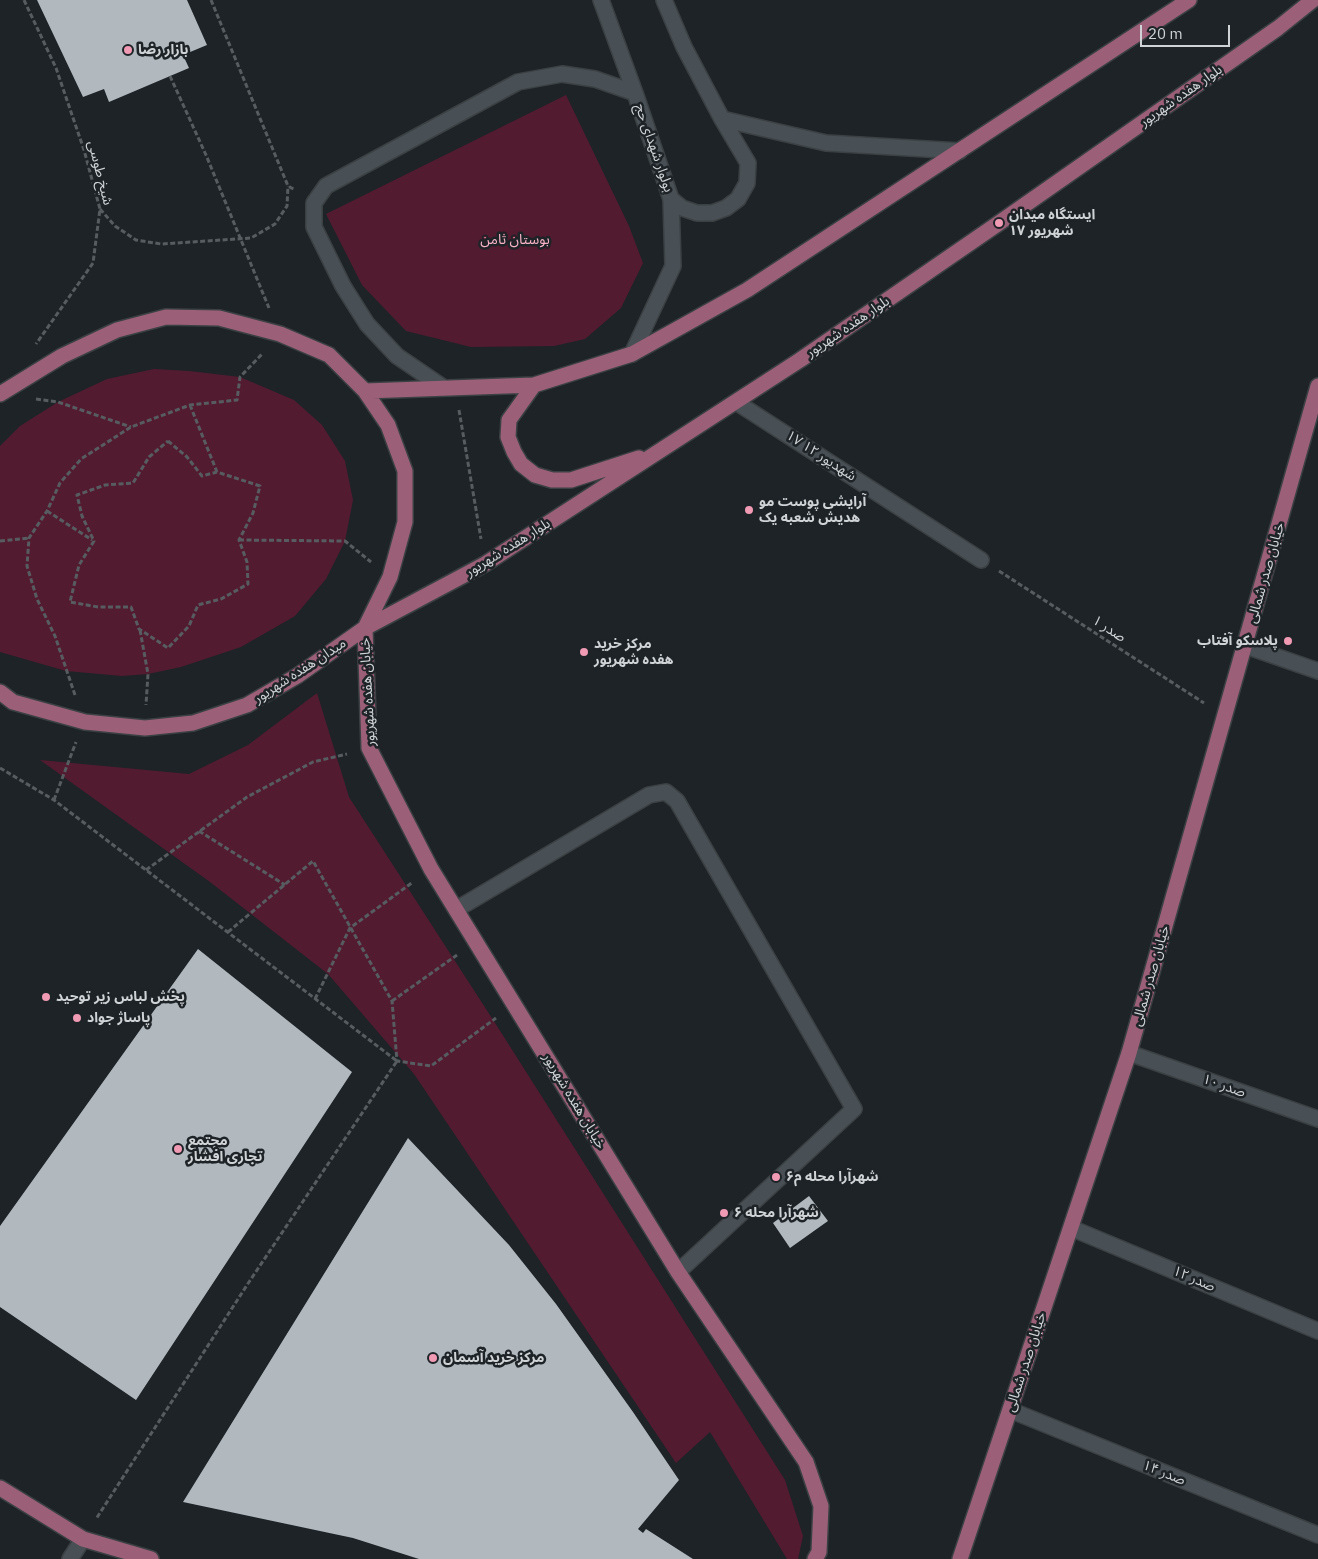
<!DOCTYPE html>
<html>
<head>
<meta charset="utf-8">
<style>
	body { margin:0 }
	#map { position:relative; width:1318px; height:1559px; overflow:hidden; background:#1d2327; font-family:"IBM Plex Sans",sans-serif }
	canvas { display:block }
	.scale { position:absolute; left:1140px; top:25px; width:90px; height:22px; box-sizing:border-box; border:2px solid #cfd3d6; border-top:0; padding-left:6px; font-size:15px; line-height:18px; white-space:nowrap; color:#cfd3d6; -webkit-text-stroke:4px #1d2327; paint-order:stroke }
</style>
</head>
<body>
<div id="map">
<canvas width="1318" height="1559"></canvas>
<div class="scale">20 m</div>
</div>
<script>
const c = document.querySelector('canvas').getContext('2d');
c.lineJoin = 'round';
function paint(path, color) { c.fillStyle = color; c.fill(path, 'evenodd'); }
const toPath = rows => new Path2D(rows.map(r => 'M' + r).join(''));
function stroke(path, color, width, dash) { c.strokeStyle = color; c.lineWidth = width; c.lineCap = dash ? 'butt' : 'round'; c.setLineDash(dash || []); c.stroke(path); }
function drawText(font, color, halo, rows, align = 'center') {
  c.font = font + ' "IBM Plex Sans","Noto Sans Arabic",sans-serif'; c.lineWidth = 5; c.setLineDash([]); c.textBaseline = 'middle'; c.strokeStyle = halo; c.fillStyle = color; for (const [text, x, y, turn = 0] of rows) {
    c.save(); c.translate(x, y); c.rotate((+turn || 0) * Math.PI / 180); c.textAlign = isNaN(turn) ? turn : align; if (halo) c.strokeText(text, 0, 0); c.fillText(text, 0, 0); c.restore();
  }
}
const green = toPath([
	[566,95,629,226,643,263,621,308,585,339,554,346,471,347,406,331,362,285,326,214],
	[154,369,189,371,240,377,294,400,322,425,345,461,353,500,345,541,326,579,295,616,241,647,181,667,148,674,122,676,66,671,0,652,0,446,20,426,58,402,107,379],
	[317,693,349,797,497,1026,785,1480,803,1536,798,1559,787,1559,710,1432,676,1463,414,1074,328,974,210,882,40,760,189,774,248,745]
]);
const building = toPath([
	[37,0,187,0,207,45,183,55,189,68,109,102,104,89,83,97],
	[198,949,352,1072,136,1400,0,1307,0,1226],
	[408,1138,509,1245,556,1304,633,1412,679,1480,638,1529,643,1533,646,1529,693,1559,419,1559,353,1538,183,1502],
	[809,1196,828,1221,790,1248,773,1223]
]);
const path = toPath([
	[24,0,56,68,84,150,100,209,93,263,36,344],
	[211,0,288,186,295,190],
	[170,76,206,155,269,308],
	[100,209,115,226,136,240,161,244,251,238,275,224,287,206,288,186],
	[36,399,58,402,131,427],
	[190,405,217,472],
	[459,410,481,539],
	[168,441,187,457,202,476,217,472,260,486,253,513,239,540,247,562,248,584,221,599,198,605,189,626,168,648,139,629,131,607,98,607,70,602,79,565,94,541,82,516,77,495,105,485,133,483,149,457,168,441],
	[47,511,92,540],
	[239,540,345,541,371,562],
	[0,541,29,538],
	[999,571,1204,703],
	[140,630,148,674,146,705],
	[75,695,55,636,37,599,27,566,29,538,47,511,60,483,81,459,131,427,190,405,237,400,240,377,263,353],
	[0,768,54,800,397,1061,249,1282,96,1519],
	[54,800,76,742],
	[199,831,285,885],
	[146,870,247,797,313,762,347,754],
	[228,932,313,861,392,1001,397,1061,431,1066,496,1018],
	[315,999,350,928,413,882],
	[392,1001,457,955]
]);
const minor = toPath([
	[601,0,635,93,671,199,673,266,632,354],
	[664,0,684,47,722,119,826,143,960,151],
	[671,199,682,208,697,213,712,213,726,208,738,199,747,183,748,163,722,119],
	[444,388,397,356,367,324,343,286,314,227,314,203,326,186,518,82,562,74,595,79,635,93],
	[736,402,981,560],
	[1246,646,1318,671],
	[457,909,649,795,666,792,677,801,854,1109,678,1272],
	[1129,1053,1318,1119],
	[1071,1228,1318,1331],
	[1010,1410,1318,1535],
	[70,1559,83,1539]
]);
const major = toPath([
	[534,385,509,420,508,437,514,452,521,464,535,475,552,480,571,480,639,458],
	[365,391,534,385,632,354,747,290,1189,0],
	[0,394,62,356,117,330,166,317,219,318,280,334,329,355,365,391,388,425,405,471,405,522,390,577,365,628,297,676,247,705,193,723,145,728,85,722,13,702,0,692],
	[0,1488,83,1539,151,1559],
	[815,1559,819,1552,821,1506,806,1462,678,1272,431,869,369,748,365,628,485,564,800,360,999,223,1278,28,1313,0],
	[960,1559,1129,1053,1318,386]
]);
const markers = [
	[128,50,5,"#f09ab4"],
	[999,223,5,"#f09ab4"],
	[749,510,5,"#f09ab4"],
	[1288,641,5,"#f09ab4"],
	[584,652,5,"#f09ab4"],
	[46,997,5,"#f09ab4"],
	[77,1018,5,"#f09ab4"],
	[178,1149,5,"#f09ab4"],
	[776,1177,5,"#f09ab4"],
	[724,1213,5,"#f09ab4"],
	[433,1358,5,"#f09ab4"]
];
const poiNames = [
	["بازار رضا",138,50],
	["ایستگاه میدان",1009,215],
	["۱۷ شهریور",1009,231],
	["آرایشی پوست مو",759,502],
	["هدیش شعبه یک",759,518],
	["پلاسکو آفتاب",1278,641,"right"],
	["مرکز خرید",594,644],
	["هفده شهریور",594,660],
	["پخش لباس زیر توحید",56,997],
	["پاساژ جواد",87,1018],
	["مجتمع",188,1141],
	["تجاری افشار",188,1157],
	["شهرآرا محله م۶",786,1177],
	["شهرآرا محله ۶",734,1213],
	["مرکز خرید آسمان",443,1358]
];
const streetNames = [
	["بلوار هفده شهریور",1181,96,-35],
	["بولوار شهدای حج",654,148,71],
	["شیخ طوسی",100,173,76],
	["بلوار هفده شهریور",848,327,-34],
	["۱۷ شهدیور ۱۲",821,456,33],
	["بلوار هفده شهریور",508,548,-32],
	["خیابان صدر شمالی",1266,573,-74],
	["صدر ۱",1109,629,33],
	["میدان هفده شهریور",300,671,-33],
	["خیابان هفده شهریور",368,692,-93],
	["خیابان صدر شمالی",1151,976,-74],
	["صدر ۱۰",1224,1086,19],
	["خیابان هفده شهریور",574,1101,59],
	["صدر ۱۲",1194,1279,23],
	["خیابان صدر شمالی",1026,1362,-72],
	["صدر ۱۴",1164,1473,22]
];
const parkNames = [
	["بوستان ثامن",515,240]
];
paint(green, '#531b30');
paint(building, '#b1b9bf');
stroke(minor, '#3b4043', 18);
stroke(major, '#3b4043', 18);
stroke(path, '#575c60', 3, [5, 2.5]);
stroke(minor, '#495055', 15);
stroke(major, '#9b5f77', 15);
for (const [x, y, r, color] of markers) { const dot = new Path2D(); dot.arc(x, y, r, 0, 2 * Math.PI); c.fillStyle = color; c.fill(dot); stroke(dot, '#1d2327', 2); }
drawText('bold 14px', '#cfd3d6', '#1d2327', poiNames, 'left');
drawText('14px', '#cfd3d6', '#1d2327', streetNames);
drawText('14px', '#f9b2c6', '#1d2327', parkNames);
</script>
</body>
</html>
